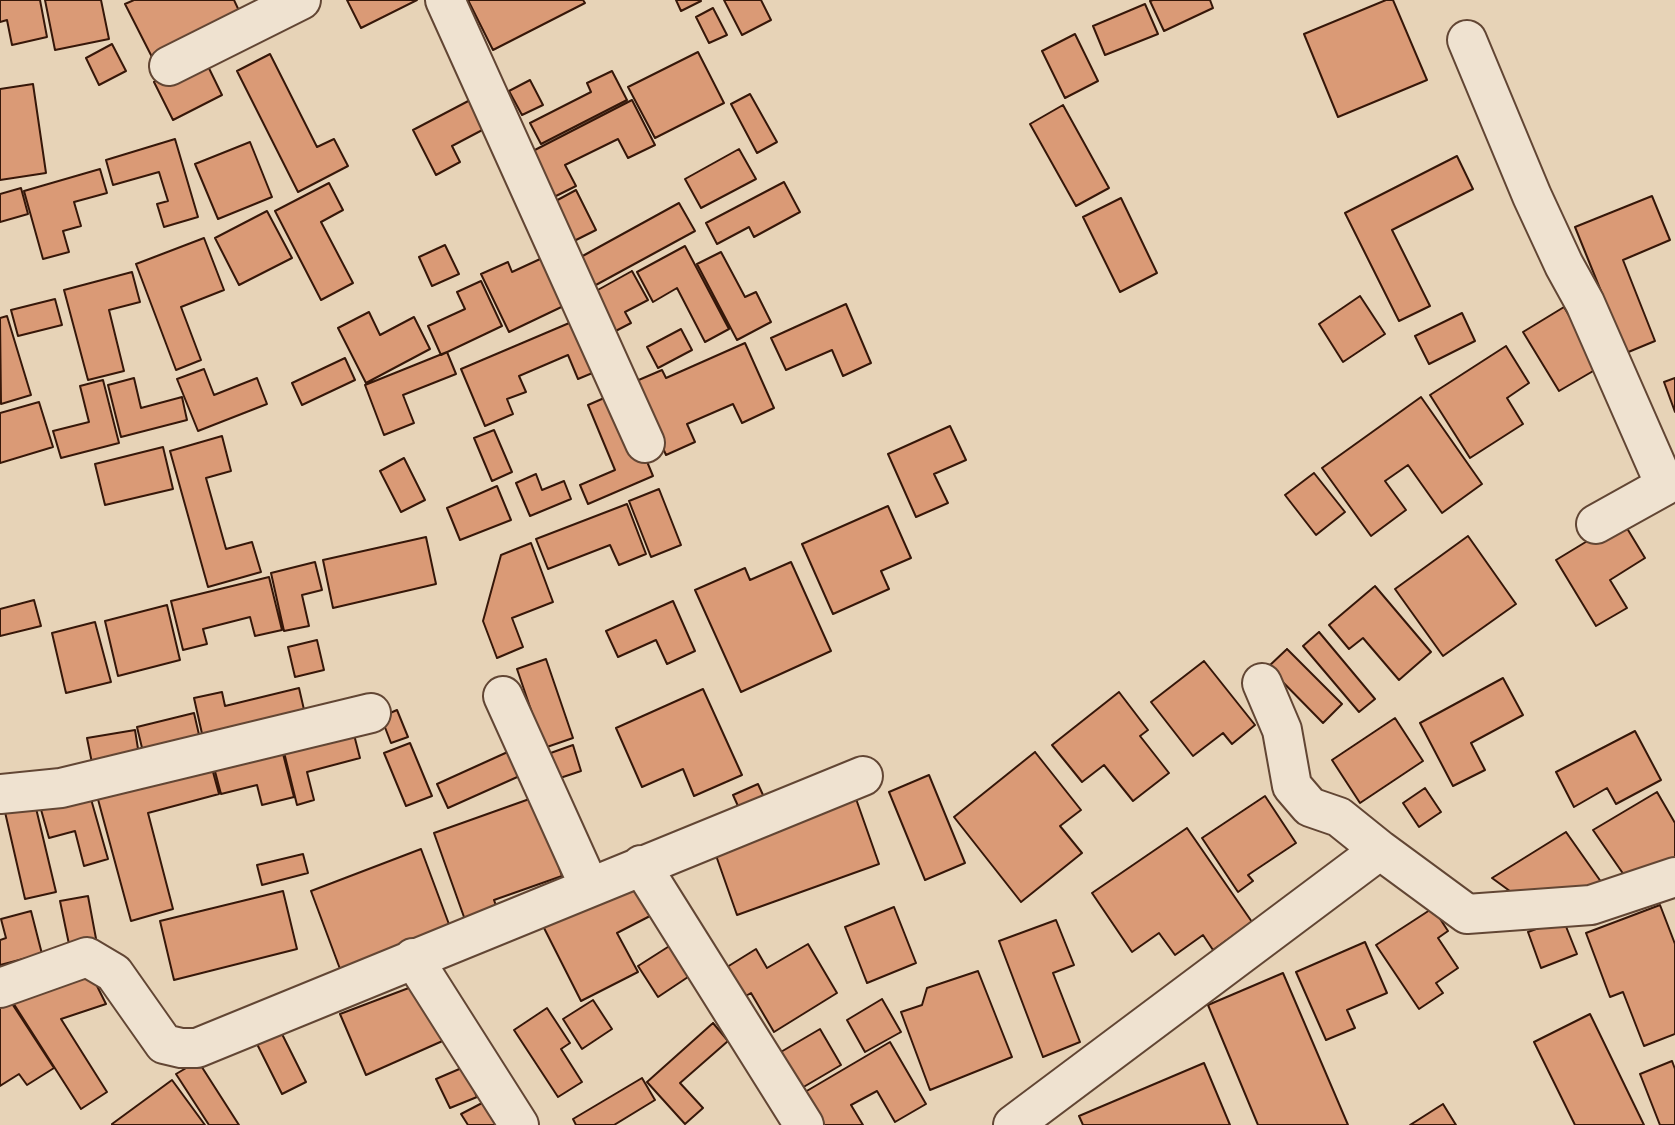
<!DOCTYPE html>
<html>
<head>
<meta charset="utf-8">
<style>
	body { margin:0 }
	canvas { display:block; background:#e7d3b7 }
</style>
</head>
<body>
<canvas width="1675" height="1125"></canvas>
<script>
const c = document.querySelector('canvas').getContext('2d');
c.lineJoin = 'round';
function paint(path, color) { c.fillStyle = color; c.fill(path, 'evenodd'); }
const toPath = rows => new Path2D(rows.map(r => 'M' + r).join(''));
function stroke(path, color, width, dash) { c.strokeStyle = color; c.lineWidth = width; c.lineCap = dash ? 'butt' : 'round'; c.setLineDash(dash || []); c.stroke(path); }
const building = toPath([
	[0,0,40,0,47,37,12,45,7,20,0,22,0,0],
	[45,0,101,0,109,39,55,50,45,0],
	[134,0,234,0,241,15,153,59,125,4,134,0],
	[347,0,417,0,361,28,347,0],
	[468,0,583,0,585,3,493,50,468,0],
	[676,0,700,0,701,1,681,11,676,0],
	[724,0,761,0,771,20,742,35,724,0],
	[1153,0,1210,0,1213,8,1164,31,1150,1,1153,0],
	[1386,0,1393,0,1427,80,1338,117,1304,34,1386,0],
	[1145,4,1158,34,1105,55,1093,26,1145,4],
	[713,8,727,35,709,43,696,17,713,8],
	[1075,34,1098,81,1065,98,1042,51,1075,34],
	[112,44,126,71,99,85,86,58,112,44],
	[698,52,724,103,655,138,628,87,698,52],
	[270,54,317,147,334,139,348,166,298,192,237,71,270,54],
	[203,56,222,95,173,120,154,82,203,56],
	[612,71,627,100,541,144,530,123,591,92,587,83,612,71],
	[530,80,543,105,522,115,509,91,530,80],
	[33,84,46,173,0,180,0,89,33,84],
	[750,94,777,142,757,153,731,104,750,94],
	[474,98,488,127,452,146,460,162,436,175,413,130,474,98],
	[632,100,655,145,628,158,618,139,565,165,576,186,552,198,529,153,632,100],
	[1063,105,1109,188,1076,206,1030,124,1063,105],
	[175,139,198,217,164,227,157,204,168,201,159,172,113,185,106,160,175,139],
	[250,142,272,197,218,219,195,164,250,142],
	[739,149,756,179,701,208,685,179,739,149],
	[1457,156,1473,189,1392,230,1430,306,1399,321,1345,213,1457,156],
	[100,169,107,193,74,202,81,226,63,231,69,252,43,259,24,191,100,169],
	[784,182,800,212,754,237,749,227,717,244,706,223,784,182],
	[329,183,343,210,321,222,353,283,321,300,275,211,329,183],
	[21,188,28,214,0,222,0,194,21,188],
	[576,190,596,230,572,242,552,203,576,190],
	[1652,196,1670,240,1623,260,1655,341,1626,353,1575,227,1652,196],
	[1121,198,1157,273,1120,292,1083,217,1121,198],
	[679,203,695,231,594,286,579,258,679,203],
	[267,211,292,258,239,285,215,238,267,211],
	[204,238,224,290,181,307,201,360,176,370,136,264,204,238],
	[445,245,459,274,432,286,419,257,445,245],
	[685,246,729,329,705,342,677,288,653,302,637,272,685,246],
	[721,252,745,297,756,292,771,322,737,340,697,264,721,252],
	[551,254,574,301,509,332,481,274,508,262,512,272,551,254],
	[632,271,648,300,625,312,631,323,608,335,587,296,632,271],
	[132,272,140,302,109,310,124,371,88,380,64,290,132,272],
	[481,281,502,326,441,355,428,326,465,309,457,292,481,281],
	[1360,296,1385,334,1343,362,1319,324,1360,296],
	[55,299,62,325,18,336,11,310,55,299],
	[846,304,871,363,843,376,832,350,786,370,771,338,846,304],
	[1564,307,1600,367,1559,391,1523,332,1564,307],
	[369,312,380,335,414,317,430,349,366,383,338,328,369,312],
	[1462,313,1475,341,1429,364,1415,336,1462,313],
	[7,316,31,395,1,404,0,318,7,316],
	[581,318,602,369,578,379,568,355,519,376,526,392,507,399,513,414,485,426,461,369,581,318],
	[681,329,692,350,658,368,647,347,681,329],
	[745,343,774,408,742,423,733,404,687,424,695,442,666,455,634,382,662,370,666,378,745,343],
	[1506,346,1529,383,1507,398,1523,424,1470,458,1430,395,1506,346],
	[447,352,456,374,403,395,414,423,384,435,365,385,447,352],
	[345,358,355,380,302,405,292,383,345,358],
	[204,369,214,395,257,378,267,404,198,431,177,379,204,369],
	[134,378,141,408,182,397,187,420,121,437,108,385,134,378],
	[1675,378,1675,412,1664,382,1675,378],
	[103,380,119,443,61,458,53,431,89,422,80,386,103,380],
	[618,392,653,476,588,504,580,485,615,470,588,405,618,392],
	[1421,397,1482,484,1442,513,1408,465,1385,481,1406,510,1371,536,1322,468,1421,397],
	[39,402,53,447,0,463,0,413,39,402],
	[950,426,966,460,934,474,948,503,916,517,888,454,950,426],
	[494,430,512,472,492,481,474,438,494,430],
	[222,436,231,471,206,478,226,549,252,542,261,572,208,587,170,451,222,436],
	[163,447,173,489,105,505,95,464,163,447],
	[404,458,425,500,401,512,380,471,404,458],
	[1314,473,1345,512,1316,535,1285,495,1314,473],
	[536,474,542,490,564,481,571,499,530,516,516,483,536,474],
	[497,486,511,520,460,540,447,508,497,486],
	[659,489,681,545,651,557,629,501,659,489],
	[627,504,646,554,619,565,610,545,548,569,536,539,627,504],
	[888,506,911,558,881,571,889,589,833,614,802,544,888,506],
	[1622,520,1645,558,1610,580,1627,608,1596,626,1556,560,1622,520],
	[1468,536,1516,604,1443,656,1395,589,1468,536],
	[426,537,436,584,333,608,323,560,426,537],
	[531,543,553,602,512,618,523,647,497,658,483,621,501,555,531,543],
	[315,562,322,590,302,595,309,626,284,631,271,573,315,562],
	[791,562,831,651,741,692,695,590,745,568,750,580,791,562],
	[269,577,282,630,255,636,250,617,203,629,207,644,183,650,171,601,269,577],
	[1375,586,1431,652,1399,680,1363,638,1349,649,1329,625,1375,586],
	[34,600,41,626,0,636,0,609,34,600],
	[673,601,695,651,667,664,656,640,618,657,606,631,673,601],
	[167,605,180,660,118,676,105,621,167,605],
	[95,622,111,682,66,693,52,633,95,622],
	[1319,632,1375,699,1359,712,1303,646,1319,632],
	[317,640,324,670,295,677,288,647,317,640],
	[1287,649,1342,704,1323,723,1268,667,1287,649],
	[546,659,573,738,544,748,517,669,546,659],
	[1204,661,1255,725,1232,744,1223,733,1193,756,1151,702,1204,661],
	[1503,678,1523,715,1471,743,1485,770,1453,786,1420,723,1503,678],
	[299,688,305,714,203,738,194,698,222,692,225,706,299,688],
	[703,689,742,775,694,796,683,769,642,787,616,728,703,689],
	[1119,692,1148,730,1140,736,1169,773,1133,801,1104,765,1082,782,1052,745,1119,692],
	[397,710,408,737,391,743,381,717,397,710],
	[194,713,200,739,143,752,137,727,194,713],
	[1395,718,1423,761,1360,803,1332,760,1395,718],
	[351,723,360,758,307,772,314,800,297,805,281,740,351,723],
	[135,730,139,755,92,763,87,738,135,730],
	[1635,731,1661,780,1616,804,1607,788,1574,807,1556,772,1635,731],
	[280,742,294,797,262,805,257,785,221,794,212,760,280,742],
	[410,743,432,796,406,806,384,753,410,743],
	[573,745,581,771,554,780,545,755,573,745],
	[512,750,524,774,448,808,437,784,512,750],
	[1035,752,1081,810,1060,826,1082,853,1021,902,954,817,1035,752],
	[210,761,219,794,148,813,173,909,131,921,96,792,210,761],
	[929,775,965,863,925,880,889,792,929,775],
	[758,784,768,806,743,817,733,795,758,784],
	[1425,788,1441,812,1419,827,1403,803,1425,788],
	[89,792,108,859,84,866,75,831,49,838,40,806,89,792],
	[1657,792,1675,823,1675,867,1624,875,1593,830,1657,792],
	[855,796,879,864,737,915,713,847,855,796],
	[1265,796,1296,843,1248,875,1253,881,1238,892,1202,838,1265,796],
	[535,797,562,876,494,900,501,920,469,931,434,833,535,797],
	[35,804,56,892,25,899,5,812,35,804],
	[1187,828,1252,922,1213,950,1203,935,1175,955,1159,933,1132,952,1092,893,1187,828],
	[1566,832,1604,886,1529,905,1492,878,1566,832],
	[421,849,453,935,343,977,311,891,421,849],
	[303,854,308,873,262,885,257,865,303,854],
	[631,878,650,916,617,933,638,972,581,1001,542,924,631,878],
	[283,891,297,949,174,980,160,921,283,891],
	[88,896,97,944,70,949,60,901,88,896],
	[1660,905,1675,944,1675,1034,1644,1046,1623,992,1610,997,1586,933,1660,905],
	[894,907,916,963,867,983,845,927,894,907],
	[1433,908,1448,931,1438,938,1458,968,1436,983,1443,993,1419,1009,1376,945,1433,908],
	[31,911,42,954,0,965,0,940,6,938,1,919,31,911],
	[1563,919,1577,954,1541,968,1528,932,1563,919],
	[1056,920,1074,965,1053,973,1080,1042,1043,1057,999,941,1056,920],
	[1365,942,1387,993,1347,1010,1355,1028,1326,1040,1296,972,1365,942],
	[808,944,837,993,774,1032,751,993,737,1001,719,972,756,949,767,968,808,944],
	[671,945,691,975,658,997,638,966,671,945],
	[89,970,106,1004,61,1019,107,1092,81,1109,10,998,89,970],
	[978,971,1012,1057,930,1090,901,1012,922,1005,927,988,978,971],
	[1283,973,1348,1125,1258,1125,1208,1005,1283,973],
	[414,986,447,1039,366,1075,340,1014,414,986],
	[9,999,54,1068,27,1085,19,1074,0,1086,0,1005,9,999],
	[882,999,901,1032,865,1052,847,1020,882,999],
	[593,1000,612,1029,582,1049,563,1019,593,1000],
	[547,1008,570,1043,561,1049,582,1082,558,1097,514,1030,547,1008],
	[1590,1014,1644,1125,1575,1125,1534,1042,1590,1014],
	[713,1023,728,1041,680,1083,703,1108,685,1124,647,1082,713,1023],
	[278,1026,306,1082,282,1094,254,1038,278,1026],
	[820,1029,841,1065,795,1092,774,1056,820,1029],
	[890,1042,926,1104,895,1122,877,1091,851,1105,863,1125,824,1125,805,1092,890,1042],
	[198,1061,239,1125,209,1125,176,1074,198,1061],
	[1672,1061,1675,1069,1675,1125,1660,1125,1640,1074,1672,1061],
	[1204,1063,1230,1125,1083,1125,1079,1116,1204,1063],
	[464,1067,477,1097,450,1108,436,1079,464,1067],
	[642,1078,655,1100,614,1125,576,1125,573,1119,642,1078],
	[172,1080,205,1125,112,1125,112,1124,172,1080],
	[484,1102,501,1125,468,1125,461,1114,484,1102],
	[1443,1104,1456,1125,1410,1125,1443,1104]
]);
const minor = toPath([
	[445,0,645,443],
	[1467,40,1532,196,1564,265,1585,303,1665,485],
	[169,66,301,0],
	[1596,524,1675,480],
	[1262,683,1282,730,1292,786,1310,807,1339,817,1380,850,1467,914,1591,905,1675,877],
	[503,696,589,886],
	[0,794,61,788,371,713],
	[641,865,804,1125],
	[413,958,519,1125],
	[0,988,87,957,114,973,164,1044,181,1048,197,1048,863,776],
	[1013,1125,1380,850]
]);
paint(building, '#da9a76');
stroke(building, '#361709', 2);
stroke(minor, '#624634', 42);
stroke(minor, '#efe2d0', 38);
</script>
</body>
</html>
